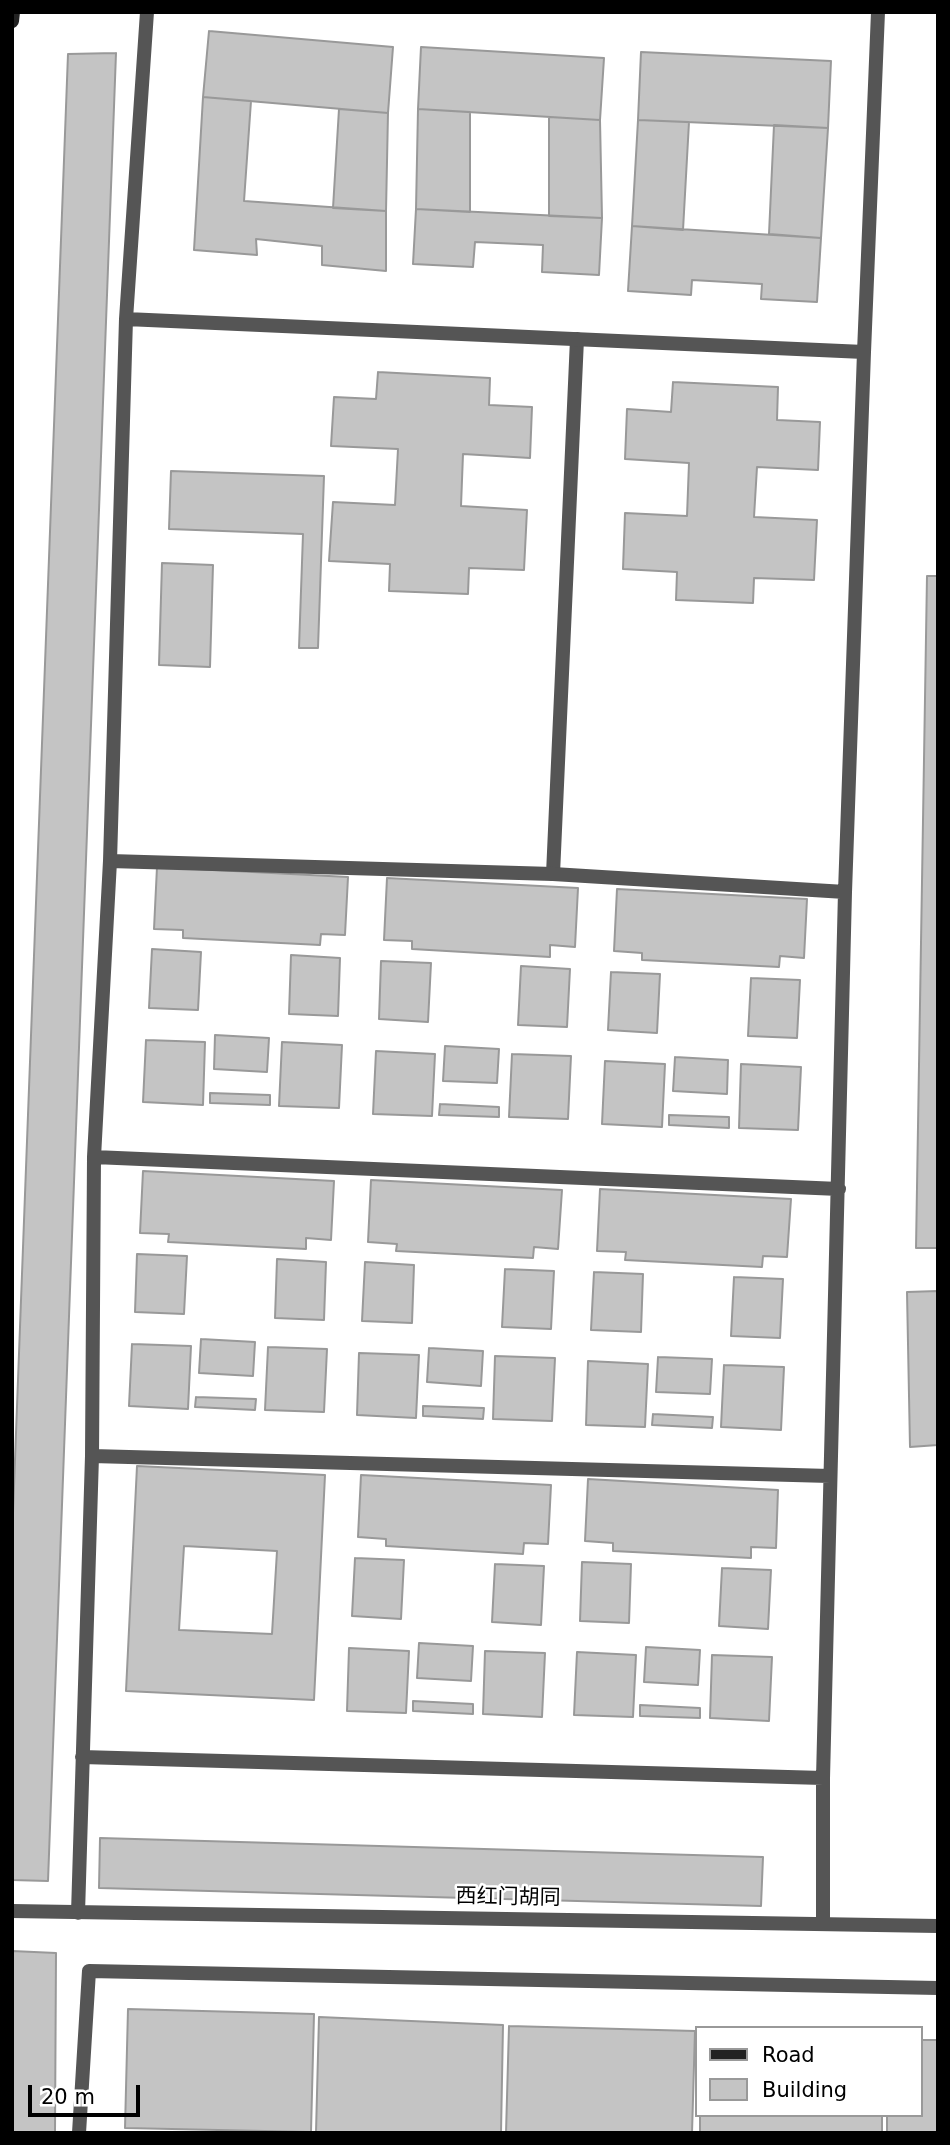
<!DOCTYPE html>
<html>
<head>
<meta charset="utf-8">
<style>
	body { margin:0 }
	#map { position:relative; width:950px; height:2145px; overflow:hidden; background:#fff; font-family:"DejaVu Sans",sans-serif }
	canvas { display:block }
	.frame { position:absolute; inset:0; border:14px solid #000; pointer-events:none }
	.legend { position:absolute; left:695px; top:2026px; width:228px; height:91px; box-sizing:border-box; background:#fff; border:2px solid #999; margin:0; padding:9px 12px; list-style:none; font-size:21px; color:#000 }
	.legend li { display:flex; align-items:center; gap:14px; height:35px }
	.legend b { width:35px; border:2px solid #999 }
	.scale { position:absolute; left:28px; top:2085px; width:112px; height:32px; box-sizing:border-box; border:4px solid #000; border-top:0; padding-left:9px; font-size:21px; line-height:24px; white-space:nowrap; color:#000; -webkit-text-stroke:5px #fff; paint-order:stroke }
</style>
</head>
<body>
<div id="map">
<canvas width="950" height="2145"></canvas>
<div class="frame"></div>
<ul class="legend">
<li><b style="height:9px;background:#222"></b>Road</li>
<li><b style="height:19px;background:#c4c4c4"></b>Building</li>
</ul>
<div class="scale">20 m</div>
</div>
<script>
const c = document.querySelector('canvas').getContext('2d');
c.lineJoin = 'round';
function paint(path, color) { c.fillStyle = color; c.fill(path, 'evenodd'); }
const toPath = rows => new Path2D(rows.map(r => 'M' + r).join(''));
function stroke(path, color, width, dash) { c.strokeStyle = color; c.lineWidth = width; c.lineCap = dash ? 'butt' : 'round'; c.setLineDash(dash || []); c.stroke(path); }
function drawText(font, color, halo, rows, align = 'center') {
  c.font = font + ' "DejaVu Sans","Noto Sans SC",sans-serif'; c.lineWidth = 5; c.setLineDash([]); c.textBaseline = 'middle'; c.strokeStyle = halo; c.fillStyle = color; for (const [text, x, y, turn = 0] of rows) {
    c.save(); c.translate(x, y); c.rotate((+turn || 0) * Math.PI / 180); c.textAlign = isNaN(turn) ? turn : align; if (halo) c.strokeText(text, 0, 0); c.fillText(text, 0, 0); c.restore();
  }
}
const building = toPath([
	[209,31,393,47,388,113,203,97,209,31],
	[421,47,604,58,600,120,418,109,421,47],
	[641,52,831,61,828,128,638,120,641,52],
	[116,53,48,1881,12,1880,12,1539,68,54,116,53],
	[203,97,251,101,244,201,386,211,386,271,322,265,322,246,256,239,257,255,194,250,203,97],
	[339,109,388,113,386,211,333,208,339,109],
	[418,109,470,112,470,212,416,209,418,109],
	[549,117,600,120,602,218,549,216,549,117],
	[638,120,689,122,683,230,632,226,638,120],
	[774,125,828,128,821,238,769,234,774,125],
	[416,209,602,218,599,275,542,272,543,245,475,242,473,267,413,264,416,209],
	[632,226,821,238,817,302,761,299,762,284,692,280,691,295,628,291,632,226],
	[378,372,490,378,489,405,532,407,530,458,463,454,461,506,527,510,524,570,469,568,468,594,389,591,390,564,329,561,333,502,395,505,398,449,331,446,334,397,376,399,378,372],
	[673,382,778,387,777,420,820,422,818,470,757,467,754,517,817,520,814,580,754,578,753,603,676,600,677,572,623,569,625,513,687,516,689,463,625,459,627,409,671,412,673,382],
	[171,471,324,476,318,648,299,648,303,534,169,529,171,471],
	[162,563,213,565,210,667,159,665,162,563],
	[927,576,938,576,938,1248,916,1248,927,576],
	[157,867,348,877,345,935,321,934,320,945,183,938,183,930,154,929,157,867],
	[387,878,578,888,575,947,550,945,550,957,412,949,412,941,384,940,387,878],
	[617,889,807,899,804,958,780,956,779,967,642,960,642,953,614,951,617,889],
	[152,949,201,952,198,1010,149,1008,152,949],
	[291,955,340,958,338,1016,289,1014,291,955],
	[381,961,431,963,428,1022,379,1019,381,961],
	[521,966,570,969,567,1027,518,1025,521,966],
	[611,972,660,974,657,1033,608,1030,611,972],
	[751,978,800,980,797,1038,748,1036,751,978],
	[215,1035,269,1038,267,1072,214,1069,215,1035],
	[146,1040,205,1042,203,1105,143,1102,146,1040],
	[282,1042,342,1045,339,1108,279,1106,282,1042],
	[445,1046,499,1049,497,1083,443,1081,445,1046],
	[376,1051,435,1054,432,1116,373,1114,376,1051],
	[512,1054,571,1056,568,1119,509,1117,512,1054],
	[675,1057,728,1060,727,1094,673,1091,675,1057],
	[605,1061,665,1064,662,1127,602,1124,605,1061],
	[741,1064,801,1067,798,1130,739,1128,741,1064],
	[210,1093,270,1095,270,1105,210,1103,210,1093],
	[440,1104,499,1107,499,1117,439,1115,440,1104],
	[669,1115,729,1117,729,1128,669,1125,669,1115],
	[143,1171,334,1181,331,1240,306,1238,306,1249,168,1242,169,1234,140,1233,143,1171],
	[371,1180,562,1190,558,1249,534,1247,533,1258,396,1251,397,1244,368,1242,371,1180],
	[600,1189,791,1199,787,1257,763,1256,762,1267,625,1260,626,1252,597,1251,600,1189],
	[137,1254,187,1256,184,1314,135,1312,137,1254],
	[277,1259,326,1262,324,1320,275,1318,277,1259],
	[365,1262,414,1265,412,1323,362,1321,365,1262],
	[505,1269,554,1271,551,1329,502,1327,505,1269],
	[594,1272,643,1274,641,1332,591,1330,594,1272],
	[734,1277,783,1279,780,1338,731,1336,734,1277],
	[938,1291,938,1445,910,1447,907,1292,938,1291],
	[201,1339,255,1342,253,1376,199,1373,201,1339],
	[132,1344,191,1346,188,1409,129,1406,132,1344],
	[268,1347,327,1349,324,1412,265,1410,268,1347],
	[429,1348,483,1351,481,1386,427,1382,429,1348],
	[359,1353,419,1355,416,1418,357,1415,359,1353],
	[495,1356,555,1358,552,1421,493,1419,495,1356],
	[658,1357,712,1359,710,1394,656,1392,658,1357],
	[588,1361,648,1364,645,1427,586,1425,588,1361],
	[724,1365,784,1367,781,1430,721,1427,724,1365],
	[196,1397,256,1399,255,1410,195,1407,196,1397],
	[423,1406,484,1408,483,1419,423,1416,423,1406],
	[653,1414,713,1417,712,1428,652,1425,653,1414],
	[137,1466,325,1475,314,1700,126,1691,137,1466],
	[184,1546,277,1551,272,1634,179,1630,184,1546],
	[361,1475,551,1485,548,1544,524,1543,523,1554,386,1546,386,1539,358,1537,361,1475],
	[588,1479,778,1490,776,1548,751,1547,751,1558,613,1551,613,1543,585,1541,588,1479],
	[355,1558,404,1560,401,1619,352,1616,355,1558],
	[582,1562,631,1564,629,1623,580,1621,582,1562],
	[495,1564,544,1566,541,1625,492,1622,495,1564],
	[722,1568,771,1570,768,1629,719,1626,722,1568],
	[419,1643,473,1646,471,1681,417,1678,419,1643],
	[646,1647,700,1650,698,1685,644,1682,646,1647],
	[349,1648,409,1651,406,1713,347,1711,349,1648],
	[485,1651,545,1653,542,1717,483,1714,485,1651],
	[577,1652,636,1655,633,1717,574,1715,577,1652],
	[712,1655,772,1657,769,1721,710,1718,712,1655],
	[413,1701,473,1704,473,1714,413,1711,413,1701],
	[640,1705,700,1708,700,1718,640,1716,640,1705],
	[100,1838,763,1857,761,1906,99,1888,100,1838],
	[12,1951,56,1953,55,2133,12,2133,12,1951],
	[128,2009,314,2014,311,2132,125,2128,128,2009],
	[319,2017,503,2025,501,2133,316,2132,319,2017],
	[509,2026,695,2031,692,2133,506,2133,509,2026],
	[920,2040,938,2040,938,2133,887,2133,887,2115,920,2115,920,2040],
	[700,2115,882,2115,882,2133,700,2133,700,2115]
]);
const service = toPath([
	[553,874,577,339]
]);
const minor = toPath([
	[126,319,864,352],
	[110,861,553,874,845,892],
	[94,1157,839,1189],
	[92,1456,830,1476],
	[82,1757,823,1778],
	[12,1911,938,1926],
	[78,1913,92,1456,94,1157,110,861,126,319,147,12],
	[823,1923,823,1778,845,892,864,352,878,12],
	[79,2133,89,1971,938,1988]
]);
const secondary = toPath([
	[12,21,13,12]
]);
const streetNames = [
	["西红门胡同",508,1898,1]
];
paint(building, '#c4c4c4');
stroke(building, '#999', 2);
stroke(service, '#555', 14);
stroke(minor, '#555', 14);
stroke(secondary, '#222', 14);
drawText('21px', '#000', '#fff', streetNames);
</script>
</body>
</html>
